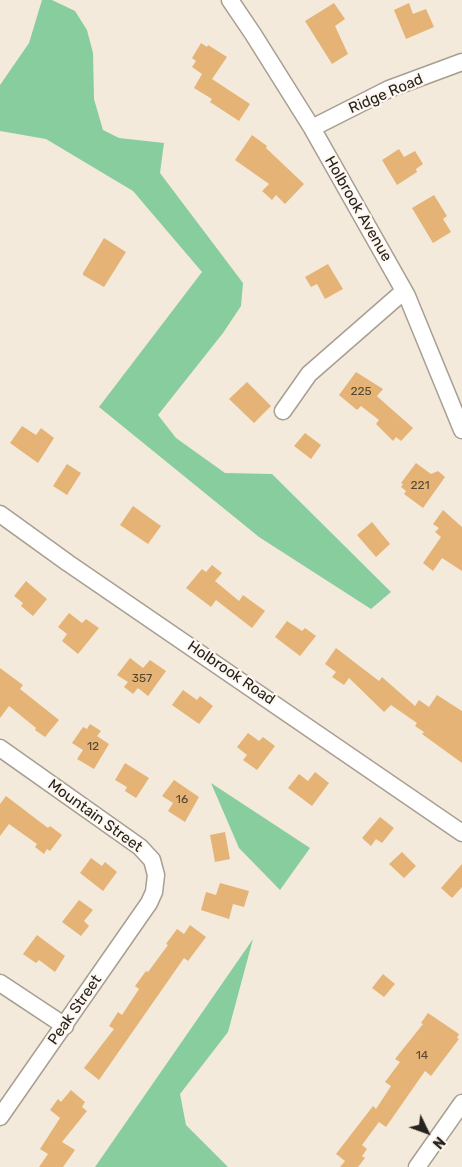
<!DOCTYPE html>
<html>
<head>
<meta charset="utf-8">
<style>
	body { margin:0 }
	#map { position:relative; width:462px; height:1167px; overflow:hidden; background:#f4eadb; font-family:Rubik,sans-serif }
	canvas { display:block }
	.north { position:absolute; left:402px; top:1107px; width:50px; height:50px; -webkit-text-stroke:4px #fef7ef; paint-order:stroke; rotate:132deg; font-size:14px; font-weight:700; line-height:20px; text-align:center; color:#27231e }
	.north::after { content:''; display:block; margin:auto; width:18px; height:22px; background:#27231e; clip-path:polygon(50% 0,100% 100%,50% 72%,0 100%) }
</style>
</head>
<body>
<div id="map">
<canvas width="462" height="1167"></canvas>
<div class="north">N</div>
</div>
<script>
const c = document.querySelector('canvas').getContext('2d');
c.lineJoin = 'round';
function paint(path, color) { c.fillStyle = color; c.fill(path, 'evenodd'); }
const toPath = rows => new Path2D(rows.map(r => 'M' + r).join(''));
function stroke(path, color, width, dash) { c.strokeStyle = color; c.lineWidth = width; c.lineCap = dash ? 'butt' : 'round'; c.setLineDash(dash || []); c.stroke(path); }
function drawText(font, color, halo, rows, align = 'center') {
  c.font = font + ' Rubik,sans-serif'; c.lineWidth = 4.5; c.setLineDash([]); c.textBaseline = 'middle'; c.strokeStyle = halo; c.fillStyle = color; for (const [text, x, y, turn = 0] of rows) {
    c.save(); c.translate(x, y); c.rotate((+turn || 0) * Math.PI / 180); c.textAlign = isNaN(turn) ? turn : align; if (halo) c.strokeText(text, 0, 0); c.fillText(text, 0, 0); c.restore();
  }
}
const forest = toPath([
	[42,0,52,0,75,11,87,30,93,53,94,99,103,130,119,138,164,143,160,173,243,283,241,306,223,333,158,415,176,438,225,473,272,474,391,592,371,609,259,537,99,407,202,272,133,191,46,139,0,131,0,85,29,43],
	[211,783,310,848,280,890,239,848],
	[253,939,228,1032,180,1094,186,1125,228,1167,95,1167]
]);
const building = toPath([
	[334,3,345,19,335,26,348,54,332,64,305,21],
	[409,3,413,14,426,9,434,27,406,39,394,10],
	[201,43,207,47,208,45,227,57,212,79,250,104,239,121,210,102,212,99,194,88,202,74,192,67,196,61,192,58],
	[252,135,267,146,266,148,304,184,285,204,276,195,272,200,262,191,269,184,235,160],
	[399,149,404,157,415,151,423,164,416,169,417,172,397,185,382,160],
	[434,195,447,216,443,219,451,232,433,243,412,208],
	[104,238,126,252,104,287,83,275,83,273],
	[328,264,343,289,325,299,317,284,311,287,305,277],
	[356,372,383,389,377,396,379,398,413,428,401,441,396,437,393,441,376,424,379,420,361,406,357,410,339,395],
	[247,382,271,406,254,423,229,399],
	[22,426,36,435,41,428,54,438,38,463,10,443],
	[305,433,321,445,311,459,294,446],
	[416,463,431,474,438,471,445,477,423,508,404,494,406,491,401,487,403,484,401,483],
	[67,464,81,473,67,495,53,486],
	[133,506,161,526,148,544,120,525],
	[443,510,462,527,462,571,442,558,433,571,423,563,441,537,435,532,439,528,433,524],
	[372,522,390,544,376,557,357,535],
	[212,565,222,573,215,581,239,601,243,595,265,611,252,628,216,600,211,607,186,588,202,569,206,572],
	[26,581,47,599,33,616,21,606,23,603,14,596],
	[69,613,82,623,86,619,99,628,78,654,62,641,67,634,58,627],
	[287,621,302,631,305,628,316,636,300,656,275,637],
	[336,648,379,681,382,677,415,706,419,700,429,707,437,695,462,711,462,763,422,734,424,732,415,726,417,723,391,705,384,712,349,678,344,685,332,677,336,672,325,664],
	[130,658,143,668,150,660,166,671,148,696,138,688,133,694,124,687,128,682,117,675],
	[0,668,23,685,20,689,59,720,45,737,35,730,36,728,9,706,0,718],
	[183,690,197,700,200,696,213,706,199,724,172,705],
	[90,724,101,731,97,736,109,744,94,769,77,759,83,750,72,743,83,727,87,729],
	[248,733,259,741,263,737,275,746,257,770,243,760,247,755,237,747],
	[125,763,149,778,136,798,125,791,127,787,115,780],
	[315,772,329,783,312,806,288,788,299,774,308,781],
	[174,780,199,797,185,822,168,811,173,803,162,796],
	[6,796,48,828,50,826,62,835,50,851,47,849,44,854,35,847,37,844,9,824,0,836,0,804],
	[380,817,394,828,382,843,376,839,371,846,362,838],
	[225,832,230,859,215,862,210,835],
	[402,852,416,866,404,878,389,864],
	[91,858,102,866,105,862,117,872,103,891,80,873],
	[462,864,462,887,452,898,441,888],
	[220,883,249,891,244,907,233,904,229,919,201,910,206,892,216,895],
	[79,900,93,910,84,921,89,926,81,936,62,922],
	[190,925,206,937,188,961,184,958,99,1080,84,1068,114,1029,109,1026,118,1012,122,1015,139,989,135,986,146,971,148,972,168,945,166,944,177,929,184,934],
	[37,935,65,956,55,972,39,960,36,963,23,954],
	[383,974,395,984,384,997,372,988],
	[428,1013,459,1034,457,1038,459,1039,431,1076,425,1071,386,1127,379,1122,362,1145,367,1149,362,1156,365,1158,358,1167,340,1167,345,1161,336,1154,373,1106,376,1109,391,1086,385,1082,400,1062,395,1059,423,1024,421,1023],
	[71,1090,85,1102,82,1107,87,1111,62,1142,75,1150,63,1167,39,1167,48,1154,40,1149,60,1118,50,1110,58,1099,61,1102]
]);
const minor = toPath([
	[230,0,253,34,312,128,407,296,462,430],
	[312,128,389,89,462,62],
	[283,411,309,374,404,291],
	[0,514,68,563,462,833],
	[0,748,140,847,152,860,156,875,154,892,149,903,0,1117],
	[0,983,65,1026],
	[417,1167,462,1103]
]);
const numberNames = [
	["225",361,392],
	["221",420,486],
	["357",142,679],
	["12",93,747],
	["16",182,800],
	["14",422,1056]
];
const streetNames = [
	["Ridge Road",386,94,-23],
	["Holbrook Avenue",358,209,60],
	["Holbrook Road",231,673,34],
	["Mountain Street",95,816,36],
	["Peak Street",75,1010,-55]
];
paint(forest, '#87cd9e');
paint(building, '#e4b375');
stroke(minor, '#a89e91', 19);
stroke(minor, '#fff', 16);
drawText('12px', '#564734', null, numberNames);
drawText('15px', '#27231e', '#fef7ef', streetNames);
</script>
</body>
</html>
